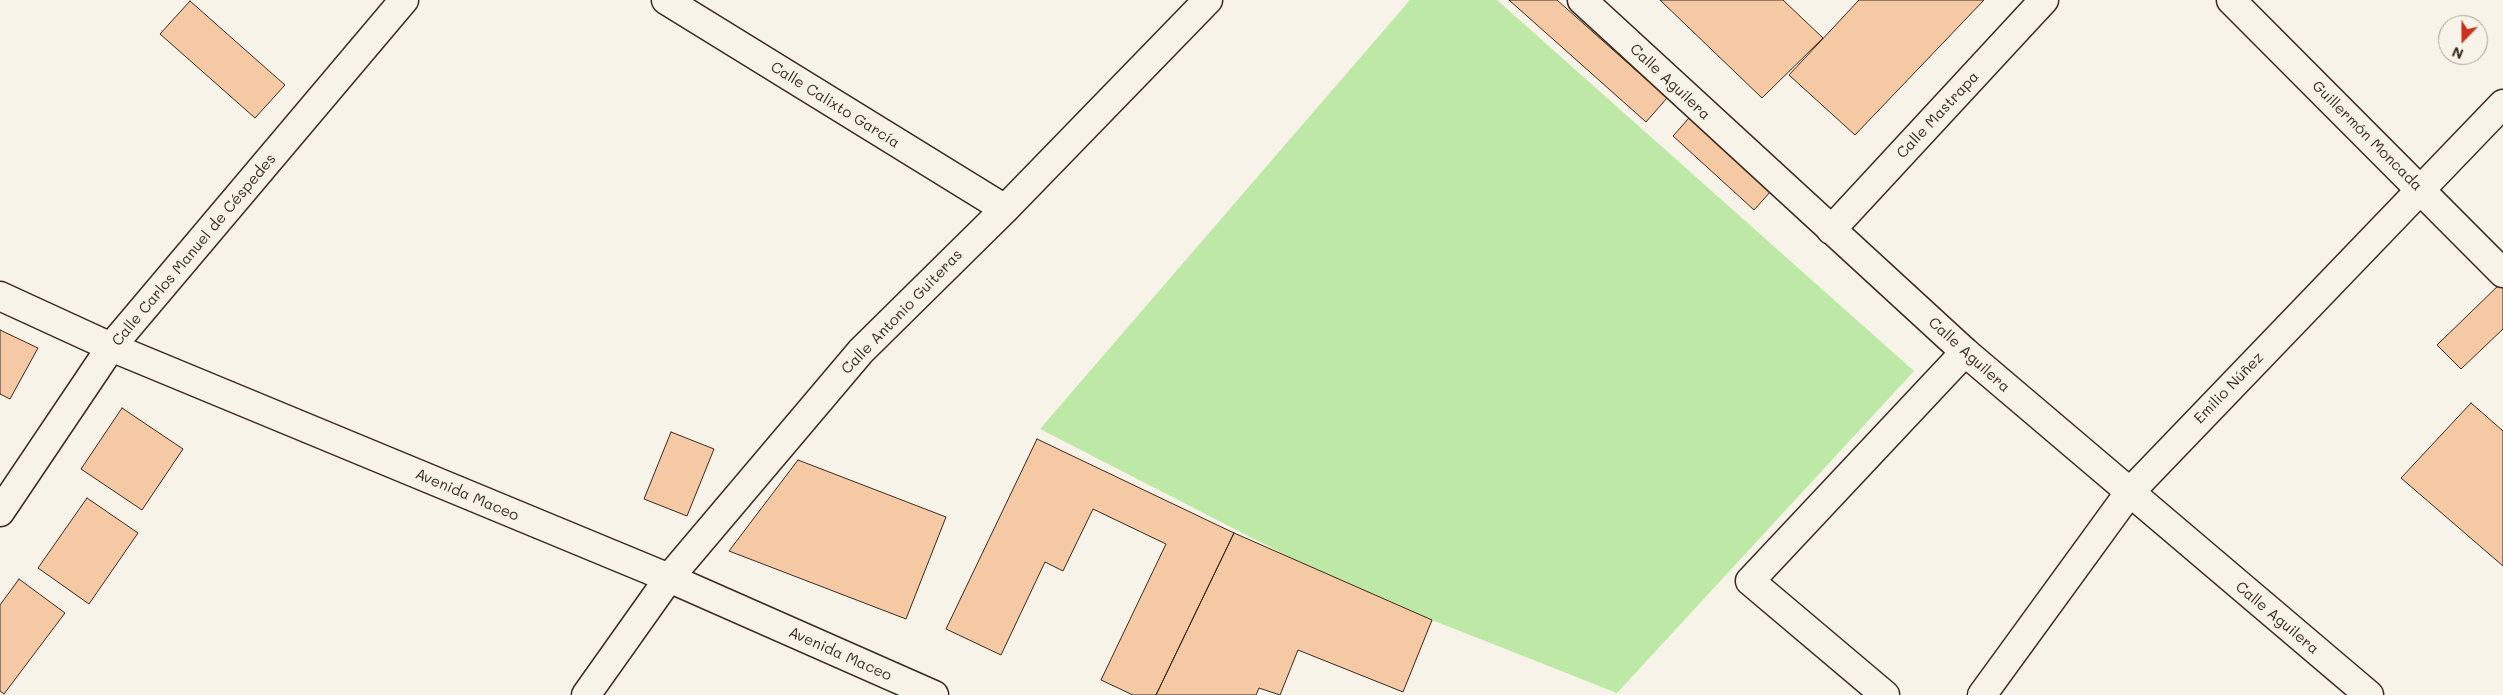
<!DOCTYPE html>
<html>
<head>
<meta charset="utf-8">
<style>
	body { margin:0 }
	#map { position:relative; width:2503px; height:695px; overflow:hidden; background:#f7f3e8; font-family:Mali,sans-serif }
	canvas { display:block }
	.north { position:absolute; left:2438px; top:15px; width:50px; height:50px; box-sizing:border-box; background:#f7f3e8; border:1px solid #aca397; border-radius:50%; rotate:202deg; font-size:14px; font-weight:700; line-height:20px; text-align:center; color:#3b2a1e }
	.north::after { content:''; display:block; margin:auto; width:18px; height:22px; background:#c8321e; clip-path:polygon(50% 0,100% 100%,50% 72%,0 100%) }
</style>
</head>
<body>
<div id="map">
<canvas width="2503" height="695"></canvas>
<div class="north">N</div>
</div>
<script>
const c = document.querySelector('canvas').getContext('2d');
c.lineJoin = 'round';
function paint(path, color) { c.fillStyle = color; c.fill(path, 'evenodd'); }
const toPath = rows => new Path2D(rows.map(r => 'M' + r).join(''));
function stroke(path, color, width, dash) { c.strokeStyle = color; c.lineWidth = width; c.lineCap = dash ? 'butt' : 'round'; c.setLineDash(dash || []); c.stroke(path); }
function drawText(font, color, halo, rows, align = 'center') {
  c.font = font + ' Mali,sans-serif'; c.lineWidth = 4.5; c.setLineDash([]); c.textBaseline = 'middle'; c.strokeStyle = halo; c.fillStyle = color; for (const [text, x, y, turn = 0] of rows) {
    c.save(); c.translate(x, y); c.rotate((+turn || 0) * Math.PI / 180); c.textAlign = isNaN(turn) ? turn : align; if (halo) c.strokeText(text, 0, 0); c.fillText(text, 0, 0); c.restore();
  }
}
const green = toPath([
	[1410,0,1497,0,1914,371,1617,693,1432,620,1295,560,1040,429]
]);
const building = toPath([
	[1509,0,1557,0,1667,98,1646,122,1509,0],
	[1660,0,1783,0,1823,38,1762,98,1660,0],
	[1859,0,1984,0,1855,135,1789,75,1859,0],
	[190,1,285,85,255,118,160,34,190,1],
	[1689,118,1771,191,1754,210,1673,136,1689,118],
	[2503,281,2503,329,2461,369,2437,345,2503,281],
	[0,330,38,348,10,399,0,394,0,330],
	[2471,403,2503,431,2503,566,2401,478,2471,403],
	[122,408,183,449,142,510,81,469,122,408],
	[671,432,714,449,687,516,644,499,671,432],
	[1037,439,1234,533,1156,695,1133,695,1101,680,1166,544,1093,509,1063,571,1045,562,1001,655,946,629,1037,439],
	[798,460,946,517,906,619,729,551,798,460],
	[87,498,138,533,89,604,38,568,87,498],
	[1234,533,1432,620,1403,692,1298,650,1280,695,1259,688,1256,695,1156,695,1234,533],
	[19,579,65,613,4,694,0,691,0,605,19,579]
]);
const street = toPath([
	[666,0,1005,209],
	[1831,230,2044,0],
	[586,695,669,578,861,351,1005,209,1208,0],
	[1885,695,1750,581,1965,352],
	[1982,695,2129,493,2503,104]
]);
const secondary = toPath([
	[1582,0,1965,352,2369,695],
	[2231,0,2503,273],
	[0,296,111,347,669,578,934,695],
	[0,512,111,347,404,0]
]);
const streetNames = [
	["Calle Aguilera",1670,82,43],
	["Calle Calixto García",835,105,32],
	["Calle Mastrapa",1938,115,-47],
	["Guillermón Moncada",2367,136,45],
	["Calle Carlos Manuel de Céspedes",194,250,-50],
	["Calle Antonio Guiteras",902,312,-46],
	["Calle Aguilera",1969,355,42],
	["Emilio Núñez",2229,388,-46],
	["Avenida Maceo",467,495,23],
	["Calle Aguilera",2277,618,40],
	["Avenida Maceo",840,654,24]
];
paint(green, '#bde8a5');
paint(building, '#f4c9a4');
stroke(building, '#3b2a1e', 1);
stroke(street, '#3b2a1e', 31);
stroke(secondary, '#3b2a1e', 31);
stroke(street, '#f7f3e8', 28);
stroke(secondary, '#f7f3e8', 28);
drawText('15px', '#3b2a1e', '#f7f3e8', streetNames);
</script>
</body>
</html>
